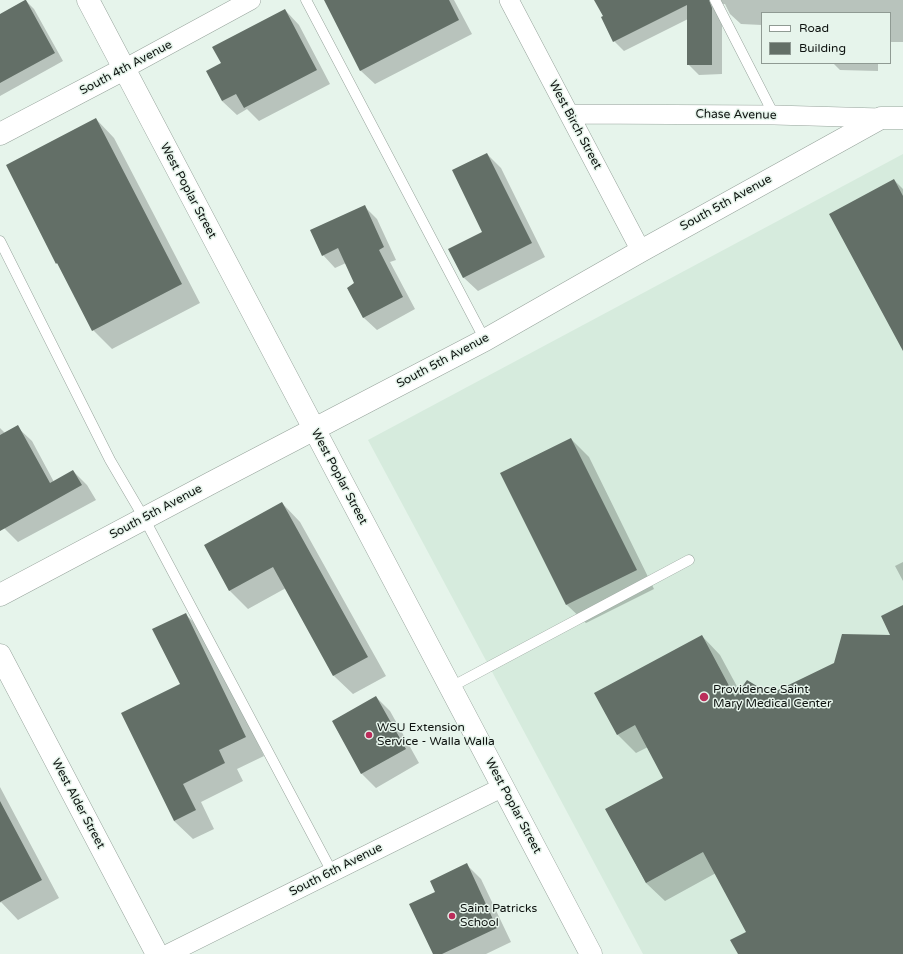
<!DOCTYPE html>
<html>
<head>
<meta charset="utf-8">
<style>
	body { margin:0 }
	#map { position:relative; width:903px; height:954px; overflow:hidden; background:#e6f4eb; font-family:"Varela Round",sans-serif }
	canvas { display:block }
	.legend { position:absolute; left:761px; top:12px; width:130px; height:52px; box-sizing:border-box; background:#e6f4eb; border:1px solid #8f9a93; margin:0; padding:5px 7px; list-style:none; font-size:12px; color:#0d120f }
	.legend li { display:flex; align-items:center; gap:8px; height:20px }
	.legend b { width:20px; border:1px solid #8f9a93 }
</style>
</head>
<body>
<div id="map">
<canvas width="903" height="954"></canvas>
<ul class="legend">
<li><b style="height:5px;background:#fff"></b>Road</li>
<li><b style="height:11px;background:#636f67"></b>Building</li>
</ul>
</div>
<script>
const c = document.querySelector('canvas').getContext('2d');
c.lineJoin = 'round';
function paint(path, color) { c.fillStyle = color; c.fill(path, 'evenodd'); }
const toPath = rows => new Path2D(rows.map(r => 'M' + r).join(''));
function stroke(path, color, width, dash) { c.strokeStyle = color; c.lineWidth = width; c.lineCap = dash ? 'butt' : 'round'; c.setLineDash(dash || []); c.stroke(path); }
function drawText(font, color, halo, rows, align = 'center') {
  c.font = font + ' "Varela Round",sans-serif'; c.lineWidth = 3; c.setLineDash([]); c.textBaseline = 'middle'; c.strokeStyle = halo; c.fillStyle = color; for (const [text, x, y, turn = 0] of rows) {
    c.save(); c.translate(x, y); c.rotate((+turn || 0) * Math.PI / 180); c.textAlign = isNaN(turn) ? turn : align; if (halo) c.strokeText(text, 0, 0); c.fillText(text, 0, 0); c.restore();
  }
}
const built = toPath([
	[903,154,903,954,643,954,368,440]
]);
const shadow = toPath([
	[326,0,454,0,472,34,375,84,361,71],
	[595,0,903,0,903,42,890,42,890,13,762,13,762,25,741,24,730,14,725,4,722,4,722,74,699,75,688,64,688,19,624,51,614,41,604,17],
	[26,1,34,9,63,61,0,96,0,15],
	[285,10,299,25,330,84,259,121,247,109,237,115,222,101,222,64],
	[833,63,878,63,878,71,840,70],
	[96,119,114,138,200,303,112,349,93,330,60,266,57,263],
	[487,154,501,168,545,257,478,291,463,277,484,232],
	[894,180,903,189,903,349],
	[364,206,377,219,396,260,390,262,415,309,377,330,364,318,348,288,356,284,346,263,335,268,323,255],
	[17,427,32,441,54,482,73,471,87,485,96,500,18,542,4,528,0,521,0,428,5,433],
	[571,439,589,457,654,589,586,623,567,605,502,473],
	[282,503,300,522,386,676,353,694,334,676,286,588,248,609,230,591,205,546],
	[903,562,903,581,895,566],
	[903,606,903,954,739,954,748,932,716,873,665,901,646,883,607,810,665,778,648,747,636,753,618,735,596,694,702,636,720,655,740,692,770,695,892,636],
	[185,614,204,632,264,756,237,769,243,781,201,802,214,829,193,839,174,821,181,685],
	[376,697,390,711,419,763,376,788,362,774,333,721],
	[0,787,59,898,18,920,1,902,0,903],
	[467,865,481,879,511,942,486,954,434,954,436,892]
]);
const building = toPath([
	[25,0,26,0,55,53,0,83,0,14],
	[324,0,449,0,459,20,360,71],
	[594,0,709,0,712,8,712,65,687,65,687,5,613,42,601,17,603,16],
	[285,9,317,70,244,108,236,94,222,101,206,71,221,63,212,47],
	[96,118,182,284,92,331,57,263,56,264,6,165],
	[487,153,532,243,463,278,448,249,482,232,452,170],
	[894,179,903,196,903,351,829,214],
	[365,205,384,247,379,250,403,297,363,318,347,288,354,283,338,248,322,256,310,230],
	[18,425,50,483,73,470,82,485,0,531,0,435],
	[571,438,637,570,566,605,500,473],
	[282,502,368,657,333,676,273,567,229,591,204,545],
	[903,605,903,954,738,954,730,940,746,932,703,852,646,883,605,809,663,778,635,725,617,735,594,693,702,635,735,697,747,680,770,694,834,663,842,634,890,635,881,616],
	[186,613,246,737,219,750,225,763,183,784,196,810,174,821,121,713,180,684,152,629],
	[376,696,406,749,361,774,332,721],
	[0,801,42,880,0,902],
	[467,863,497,928,442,954,433,954,409,904,435,892,430,881]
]);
const lane = toPath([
	[306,0,485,340],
	[715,0,774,115],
	[0,241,110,460,144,518,332,872],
	[451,687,689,560]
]);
const street = toPath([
	[509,0,641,251],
	[124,69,251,0],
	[569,114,774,115,881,118],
	[168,954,503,787]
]);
const secondary = toPath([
	[88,0,591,954],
	[0,134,124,69],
	[0,595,211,483,485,340,641,251,881,118,903,118],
	[0,655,157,954]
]);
const markers = [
	[704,697,5,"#bb2d5b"],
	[369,735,4,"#bb2d5b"],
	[452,916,4,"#bb2d5b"]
];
const streetNames = [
	["South 4th Avenue",126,68,-28],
	["Chase Avenue",736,115,1],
	["West Birch Street",575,125,62],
	["West Poplar Street",188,191,62],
	["South 5th Avenue",726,203,-29],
	["South 5th Avenue",443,361,-28],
	["West Poplar Street",339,477,62],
	["South 5th Avenue",156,512,-28],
	["West Alder Street",78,804,62],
	["West Poplar Street",513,806,62],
	["South 6th Avenue",336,870,-27]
];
const poiNames = [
	["Providence Saint",713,690],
	["Mary Medical Center",713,704],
	["WSU Extension",377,728],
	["Service - Walla Walla",377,742],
	["Saint Patricks",460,909],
	["School",460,923]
];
paint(built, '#d6ebdd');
paint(shadow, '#0003');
paint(building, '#636f67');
stroke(lane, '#96a39b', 11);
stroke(street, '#96a39b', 20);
stroke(secondary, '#96a39b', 23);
stroke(lane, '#fff', 10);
stroke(street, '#fff', 19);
stroke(secondary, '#fff', 22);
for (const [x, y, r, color] of markers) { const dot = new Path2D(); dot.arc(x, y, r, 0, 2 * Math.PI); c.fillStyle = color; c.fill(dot); stroke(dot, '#e6f4eb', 1.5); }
drawText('12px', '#0d120f', '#e6f4eb', streetNames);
drawText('12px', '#0d120f', '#e6f4eb', poiNames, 'left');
</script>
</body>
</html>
